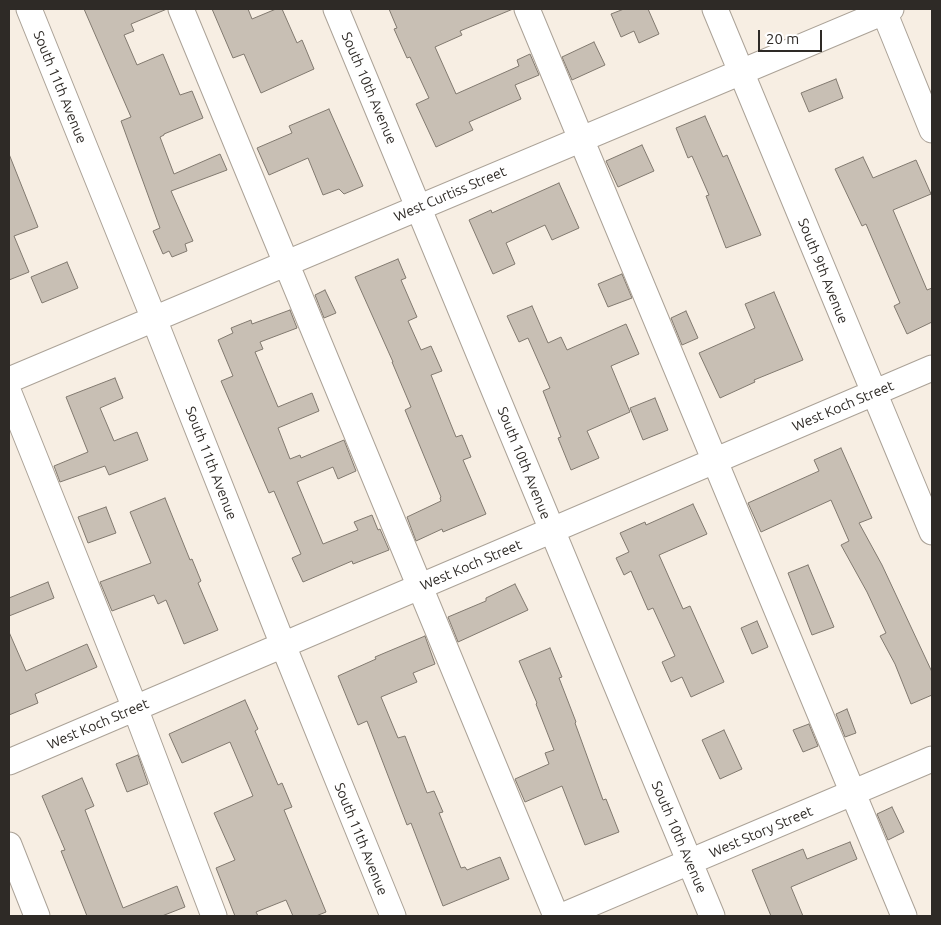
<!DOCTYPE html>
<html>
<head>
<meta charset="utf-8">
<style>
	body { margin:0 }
	#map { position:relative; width:941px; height:925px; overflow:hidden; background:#f7eee3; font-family:Ubuntu,sans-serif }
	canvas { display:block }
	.frame { position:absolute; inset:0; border:10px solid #2e2a26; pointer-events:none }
	.scale { position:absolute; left:758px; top:30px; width:64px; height:22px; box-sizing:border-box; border:2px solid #2e2a26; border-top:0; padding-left:6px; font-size:15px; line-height:18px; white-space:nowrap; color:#2e2a26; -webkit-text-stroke:4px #fff; paint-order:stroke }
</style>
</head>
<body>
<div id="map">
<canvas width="941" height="925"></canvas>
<div class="frame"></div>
<div class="scale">20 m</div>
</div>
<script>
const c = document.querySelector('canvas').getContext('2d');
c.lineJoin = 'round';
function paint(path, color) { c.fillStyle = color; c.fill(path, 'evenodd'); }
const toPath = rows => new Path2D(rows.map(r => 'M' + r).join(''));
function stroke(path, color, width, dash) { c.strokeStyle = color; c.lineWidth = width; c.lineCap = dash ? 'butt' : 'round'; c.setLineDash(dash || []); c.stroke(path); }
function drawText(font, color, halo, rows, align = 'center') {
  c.font = font + ' Ubuntu,sans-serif'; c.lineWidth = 4; c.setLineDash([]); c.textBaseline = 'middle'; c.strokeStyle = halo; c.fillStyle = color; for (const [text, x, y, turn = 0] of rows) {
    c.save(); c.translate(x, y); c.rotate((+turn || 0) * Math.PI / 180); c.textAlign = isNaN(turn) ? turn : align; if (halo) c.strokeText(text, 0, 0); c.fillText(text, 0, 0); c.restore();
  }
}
const building = toPath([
	[84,9,167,9,131,24,134,31,124,35,137,65,163,54,180,95,192,91,203,118,164,134,164,135,160,137,174,174,220,154,227,170,171,191,193,241,185,244,187,251,172,257,169,251,163,254,153,231,160,228,121,121,131,117,84,9],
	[212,9,248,9,252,19,276,9,282,9,297,43,302,40,314,69,261,93,244,54,233,58,212,9],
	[389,9,513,9,460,31,462,35,435,47,456,94,519,66,517,60,530,54,539,75,515,85,521,99,469,122,473,130,436,147,416,104,429,98,410,57,407,58,394,29,397,28,389,9],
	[624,9,648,9,659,34,639,43,634,31,621,37,611,14,624,9],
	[594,42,605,65,572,80,562,57,594,42],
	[836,79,843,98,809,112,801,93,836,79],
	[329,109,363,186,344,194,339,189,323,195,308,158,269,175,257,148,292,133,289,126,329,109],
	[705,116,723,157,727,155,761,235,726,248,706,196,709,195,692,156,688,158,676,128,705,116],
	[642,145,654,171,618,187,606,161,642,145],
	[9,154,38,227,14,236,29,272,9,280,9,154],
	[863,157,873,178,916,160,931,194,893,210,927,290,932,288,932,322,907,334,894,306,900,303,866,224,862,226,835,169,863,157],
	[559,183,579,228,552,240,545,225,506,243,515,264,493,274,469,220,491,210,492,213,559,183],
	[398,259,406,278,401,280,417,317,408,321,421,350,431,346,442,371,431,375,456,437,462,435,471,457,463,460,486,514,443,532,442,529,416,541,407,517,441,501,440,498,441,497,405,410,411,407,392,362,393,362,355,277,398,259],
	[67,262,78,288,42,303,31,277,67,262],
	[622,274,632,298,608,307,598,284,622,274],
	[325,290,336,313,324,318,315,295,325,290],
	[774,292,803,360,754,380,755,382,720,398,699,353,755,328,745,304,774,292],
	[532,306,548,343,561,337,567,350,626,324,639,354,611,366,630,412,587,431,599,458,571,470,558,438,561,437,543,391,550,388,528,338,519,342,507,316,532,306],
	[290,310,297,328,260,342,263,349,255,352,278,407,312,393,319,411,278,428,290,459,300,455,301,458,344,440,356,471,338,479,333,467,297,482,323,544,358,530,354,522,372,515,378,530,380,529,389,550,353,564,352,561,303,582,292,558,301,554,274,491,269,493,221,381,233,376,218,340,233,333,231,328,251,320,252,324,290,310],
	[686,311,698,338,682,345,671,318,686,311],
	[115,378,123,398,100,408,114,441,137,432,148,460,109,475,105,466,60,482,54,466,88,452,66,397,115,378],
	[655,398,668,430,643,440,630,408,655,398],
	[841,448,872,518,859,523,882,565,932,672,932,695,911,704,895,664,880,636,886,633,867,592,841,545,849,541,831,500,761,532,748,503,819,471,814,460,841,448],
	[165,498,190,560,192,559,201,581,198,583,218,630,184,644,166,600,158,604,154,595,112,611,100,582,151,563,130,512,165,498],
	[693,504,707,534,659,555,683,609,690,606,724,682,691,697,682,677,671,682,662,662,675,656,653,608,648,610,631,571,624,575,616,558,629,552,620,533,645,522,646,525,693,504],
	[106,507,116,533,88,543,78,517,106,507],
	[808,565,834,627,812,635,788,573,808,565],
	[48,582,54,598,9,616,9,598,48,582],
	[515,584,528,610,458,642,448,617,486,601,486,598,515,584],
	[757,621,768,647,752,654,741,628,757,621],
	[9,632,26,671,87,644,97,667,35,694,38,703,9,715,9,632],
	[425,636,435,664,413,673,417,682,381,697,398,738,405,736,427,793,434,791,443,812,439,813,461,868,465,867,467,870,500,857,509,879,443,906,411,823,407,825,367,721,358,725,338,676,376,659,375,657,425,636],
	[550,648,562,677,559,678,576,722,575,723,603,800,606,799,619,832,585,845,562,786,525,802,515,779,549,764,545,753,554,750,536,704,537,703,519,661,550,648],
	[245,700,258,729,255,731,278,785,282,783,292,807,284,810,326,912,316,916,293,916,286,900,256,912,258,916,235,916,216,868,235,860,214,813,253,796,230,742,182,763,169,734,245,700],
	[847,709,856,733,845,737,836,714,847,709],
	[809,724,818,746,803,752,793,730,809,724],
	[724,730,742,769,720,779,702,740,724,730],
	[138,755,148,784,127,792,116,764,138,755],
	[82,778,94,806,85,810,123,908,177,886,185,907,162,916,87,916,61,851,65,850,42,796,82,778],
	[892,807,904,832,888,840,877,814,892,807],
	[850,842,857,859,791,887,803,916,771,916,752,870,803,849,807,859,850,842]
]);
const minor = toPath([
	[29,9,154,319,283,645,393,916],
	[181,9,556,916],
	[336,9,712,916],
	[527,9,904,916],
	[715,9,932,532],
	[883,9,932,130],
	[9,380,891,9],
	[9,393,135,708,214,916],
	[9,762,932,368],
	[9,845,37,916],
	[562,916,932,759]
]);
const streetNames = [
	["South 11th Avenue",60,87,68],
	["South 10th Avenue",369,88,67],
	["West Curtiss Street",450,194,-23],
	["South 9th Avenue",823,271,68],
	["West Koch Street",843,406,-23],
	["South 11th Avenue",211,463,69],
	["South 10th Avenue",524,463,68],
	["West Koch Street",471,565,-23],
	["West Koch Street",98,724,-23],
	["West Story Street",761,832,-23],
	["South 10th Avenue",679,837,67],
	["South 11th Avenue",361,839,68]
];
paint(building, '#c8bfb4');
stroke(building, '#81796f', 1);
stroke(minor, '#aba297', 27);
stroke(minor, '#fff', 25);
drawText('14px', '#2e2a26', '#fff', streetNames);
</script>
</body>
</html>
